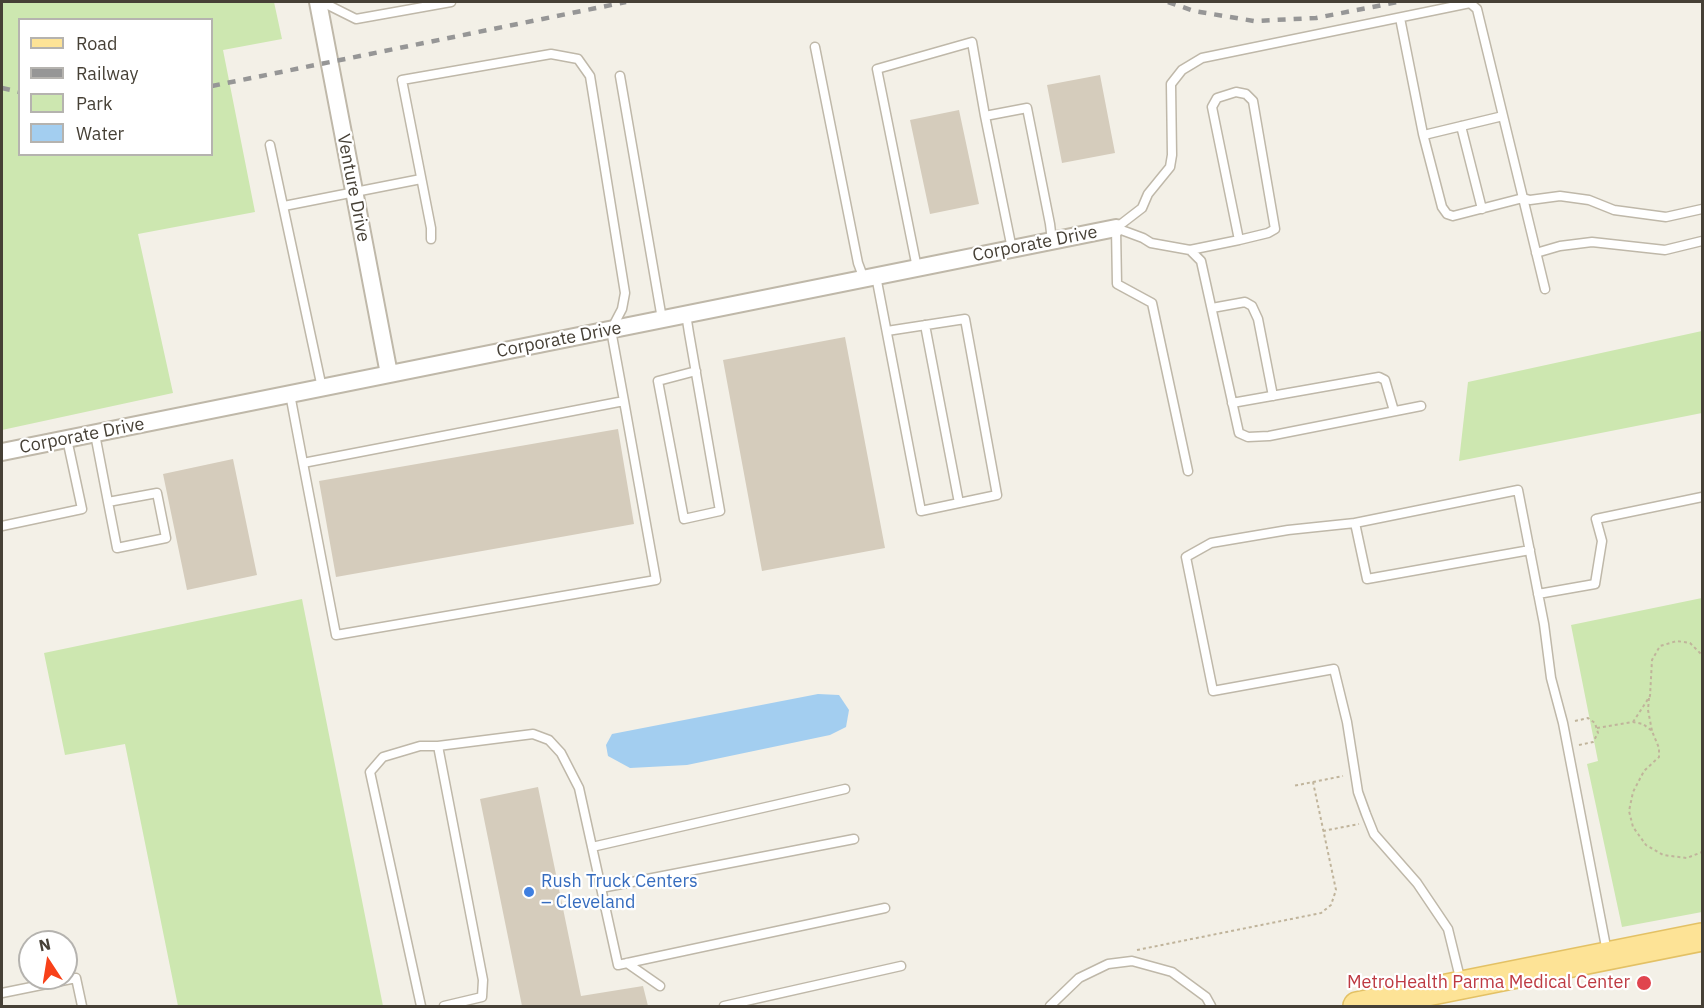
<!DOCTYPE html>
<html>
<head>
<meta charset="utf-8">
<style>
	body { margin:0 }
	#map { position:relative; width:1704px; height:1008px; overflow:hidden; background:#f3f0e7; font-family:"IBM Plex Sans",sans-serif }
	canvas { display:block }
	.frame { position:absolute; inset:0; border:3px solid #464036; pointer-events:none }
	.legend { position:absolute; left:18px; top:18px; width:195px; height:138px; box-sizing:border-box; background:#fff; border:2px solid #b5b3af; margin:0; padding:8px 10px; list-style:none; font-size:18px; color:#464036 }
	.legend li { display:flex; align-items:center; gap:12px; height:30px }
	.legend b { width:30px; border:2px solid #b5b3af }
	.north { position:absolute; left:18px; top:930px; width:60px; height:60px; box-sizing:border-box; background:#fff; border:2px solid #b5b3af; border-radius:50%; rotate:348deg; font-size:16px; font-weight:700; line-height:24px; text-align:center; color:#464036 }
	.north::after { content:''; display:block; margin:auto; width:21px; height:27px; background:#f84119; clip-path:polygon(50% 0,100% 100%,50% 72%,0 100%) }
</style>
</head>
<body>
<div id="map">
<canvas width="1704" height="1008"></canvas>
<div class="frame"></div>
<ul class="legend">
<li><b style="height:8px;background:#fde396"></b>Road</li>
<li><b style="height:8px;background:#969696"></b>Railway</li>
<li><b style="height:16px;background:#cde7b0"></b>Park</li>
<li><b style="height:16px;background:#a3cef0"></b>Water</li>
</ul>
<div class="north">N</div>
</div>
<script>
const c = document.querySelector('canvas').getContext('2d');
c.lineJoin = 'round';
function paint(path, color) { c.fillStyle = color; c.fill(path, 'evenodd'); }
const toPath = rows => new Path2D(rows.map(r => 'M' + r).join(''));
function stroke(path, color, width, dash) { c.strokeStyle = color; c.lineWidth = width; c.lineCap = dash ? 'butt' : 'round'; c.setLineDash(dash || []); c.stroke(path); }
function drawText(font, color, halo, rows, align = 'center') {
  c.font = font + ' "IBM Plex Sans",sans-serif'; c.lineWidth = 4.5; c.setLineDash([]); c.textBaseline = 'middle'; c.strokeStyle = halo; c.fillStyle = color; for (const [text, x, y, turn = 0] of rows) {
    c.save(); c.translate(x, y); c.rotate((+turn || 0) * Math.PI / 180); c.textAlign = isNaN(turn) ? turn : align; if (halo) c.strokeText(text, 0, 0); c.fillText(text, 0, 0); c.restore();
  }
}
const green = toPath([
	[2,2,274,2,282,39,223,50,255,212,138,234,173,393,2,430],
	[20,20,212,20,212,154,20,154],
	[1702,331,1702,413,1459,461,1468,382],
	[1702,598,1702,912,1622,927,1587,764,1598,761,1571,625],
	[302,599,383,1006,178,1006,125,744,65,755,44,653]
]);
const water = toPath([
	[818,694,839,695,849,710,846,727,830,735,687,765,630,768,608,756,606,745,612,734]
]);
const building = toPath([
	[1100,75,1115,153,1062,163,1047,85],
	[959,110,979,204,930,214,910,120],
	[845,337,885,548,762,571,723,360],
	[618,429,634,524,336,577,319,481],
	[233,459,257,575,187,590,163,474],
	[538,787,581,996,643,986,648,1006,522,1006,480,799]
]);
const path = toPath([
	[1649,698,1648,710,1652,731],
	[1575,721,1588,718,1595,723,1598,733,1593,742,1579,745],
	[1633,722,1650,696,1652,660,1660,646,1677,641,1690,643,1702,655],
	[1597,728,1633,722,1643,724,1652,731,1659,748,1659,757,1644,771,1633,792,1629,811,1633,827,1646,845,1663,855,1687,858,1702,852],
	[1313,782,1343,776],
	[1323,831,1359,824],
	[1137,950,1321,913,1331,905,1336,890,1313,782,1293,786]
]);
const lane = toPath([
	[322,2,356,19,451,2],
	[1400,18,1423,134,1442,207,1447,214,1453,216,1523,198,1545,289],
	[815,47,858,263,864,279],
	[620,76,662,319],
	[1461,126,1482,209],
	[1424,135,1503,116],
	[270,145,322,388],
	[284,206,421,179],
	[1116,228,1142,208,1148,194,1170,167,1172,155,1171,84,1182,70,1202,58,1470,3,1477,9,1523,198,1530,200,1560,196,1589,200,1614,210,1666,217,1702,209],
	[1116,228,1143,238,1151,243,1190,250,1201,261,1239,433,1248,437,1269,436,1421,406],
	[1116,228,1117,284,1152,303,1188,471],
	[1012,249,985,116,1027,108,1050,224,1052,241],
	[1190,250,1239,240,1268,233,1275,229,1253,101,1246,94,1236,92,1217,98,1212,107,1239,240],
	[1536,253,1560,246,1592,242,1665,250,1702,241],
	[917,268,877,69,972,42,985,116],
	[876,276,921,511,997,495,965,319,887,331],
	[1212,308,1245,302,1252,306,1258,319,1273,396],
	[686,314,689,333,720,511,684,519,658,381,696,371],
	[925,325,959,503],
	[290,394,303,463,624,401,611,330,622,309,625,293,590,76,578,59,551,54,402,80,431,228,431,239],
	[1232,403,1379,377,1385,380,1394,411],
	[95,434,108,502,117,548,166,538,157,493,108,502],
	[303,463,336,635,656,580,624,401],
	[1355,523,1367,579,1530,550],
	[2,526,82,509,67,439],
	[1538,594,1595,584,1602,541,1596,519,1702,497],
	[438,746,483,980,482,997,444,1006],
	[592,847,845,789],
	[601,888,854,839],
	[627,963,660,986],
	[1461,982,1448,929,1417,883,1374,834,1366,814,1358,792,1347,722,1334,669,1213,691,1186,557,1211,543,1288,530,1355,523,1518,490,1544,624,1551,678,1563,723,1607,952],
	[2,993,76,978,82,1006],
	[421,1006,370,772,383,757,420,746,438,746,533,734,549,740,561,753,579,788,618,965,885,908],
	[724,1006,901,966],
	[1050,1006,1079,978,1108,964,1132,961,1172,972,1206,997,1211,1006]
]);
const street = toPath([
	[318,2,389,374],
	[2,452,1116,228]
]);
const primary = toPath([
	[1357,1006,1702,937]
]);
const rail = toPath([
	[1168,2,1194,11,1254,21,1316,18,1398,2],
	[212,86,626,2],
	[2,88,20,92]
]);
const markers = [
	[529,892,6,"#3f7fe0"],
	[1644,983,8,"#e0444e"]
];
const streetNames = [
	["Venture Drive",353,188,79],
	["Corporate Drive",1035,244,-11],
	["Corporate Drive",559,340,-11],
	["Corporate Drive",82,436,-11]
];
const shopNames = [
	["Rush Truck Centers",541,882],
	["– Cleveland",541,903]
];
const healthNames = [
	["MetroHealth Parma Medical Center",1630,983]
];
paint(green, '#cde7b0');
paint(water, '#a3cef0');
paint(building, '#d5ccbc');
stroke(lane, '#bfb8a9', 11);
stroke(street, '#bfb8a9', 20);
stroke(primary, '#e3c165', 30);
stroke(path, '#c0b49b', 2, [3, 3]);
stroke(lane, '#fff', 8);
stroke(street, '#fff', 16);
stroke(primary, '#fde396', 27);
stroke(rail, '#969696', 4.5, [8, 8]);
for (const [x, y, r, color] of markers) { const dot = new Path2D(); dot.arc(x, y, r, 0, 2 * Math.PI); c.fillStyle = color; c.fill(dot); stroke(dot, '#fff', 2); }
drawText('18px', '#464036', '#fff', streetNames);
drawText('18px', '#366cbe', '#fff', shopNames, 'left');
drawText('18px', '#be3a42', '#fff', healthNames, 'right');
</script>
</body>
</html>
